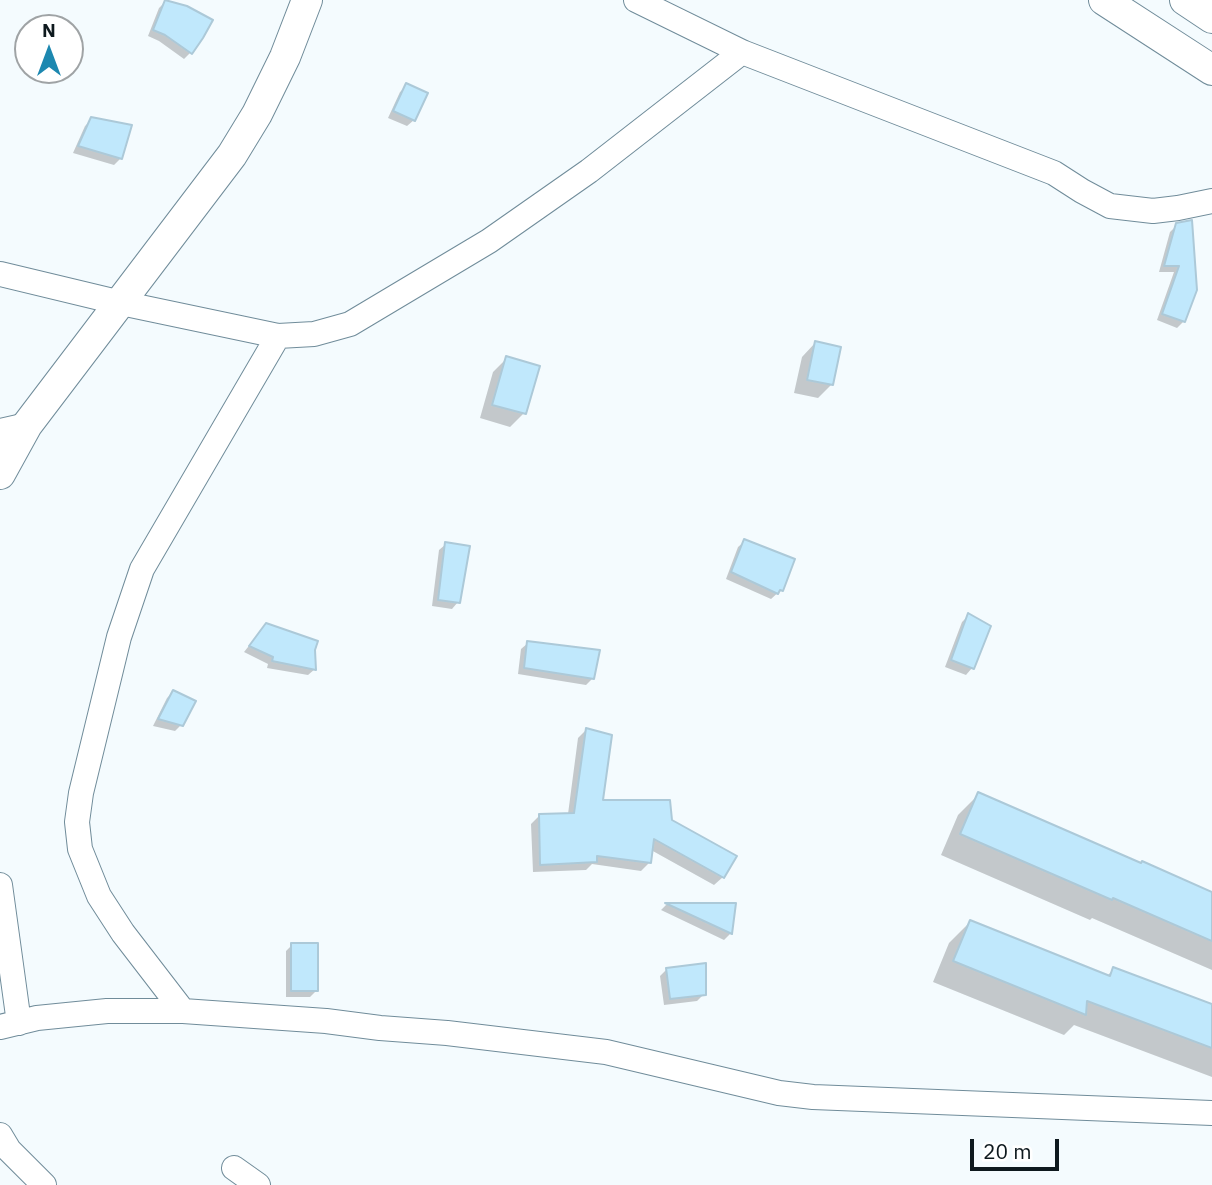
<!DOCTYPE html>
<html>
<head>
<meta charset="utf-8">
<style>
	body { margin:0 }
	#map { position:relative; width:1212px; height:1185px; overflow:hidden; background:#f4fbfe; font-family:"IBM Plex Sans",sans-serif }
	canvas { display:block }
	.north { position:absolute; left:14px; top:14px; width:70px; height:70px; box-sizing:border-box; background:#fff; border:2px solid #9fa3a5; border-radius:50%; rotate:0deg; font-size:19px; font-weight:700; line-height:28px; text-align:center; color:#0e191e }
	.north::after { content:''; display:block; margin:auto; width:24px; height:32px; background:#1d88b0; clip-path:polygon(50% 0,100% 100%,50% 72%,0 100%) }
	.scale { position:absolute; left:970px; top:1139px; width:89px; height:32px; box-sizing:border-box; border:4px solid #0e191e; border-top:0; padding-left:9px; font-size:21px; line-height:24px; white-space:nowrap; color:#0e191e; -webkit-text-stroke:5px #fff; paint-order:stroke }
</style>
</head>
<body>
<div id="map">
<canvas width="1212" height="1185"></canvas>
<div class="north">N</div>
<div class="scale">20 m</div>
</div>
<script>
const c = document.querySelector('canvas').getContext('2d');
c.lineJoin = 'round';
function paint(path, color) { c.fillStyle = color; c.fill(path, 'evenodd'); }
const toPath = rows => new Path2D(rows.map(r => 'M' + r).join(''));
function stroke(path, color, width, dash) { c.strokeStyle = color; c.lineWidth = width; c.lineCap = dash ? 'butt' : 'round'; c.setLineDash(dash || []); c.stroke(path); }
const shadow = toPath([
	[166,1,190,53,184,59,159,41,148,36,159,8],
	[407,86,414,120,407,126,388,118,400,92],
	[92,119,121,158,114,165,73,153,85,126],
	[1177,225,1184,321,1177,328,1157,320,1174,272,1159,272,1170,232],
	[815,343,832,384,818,398,794,393,802,357],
	[507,358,524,413,510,427,480,418,493,372],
	[745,541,781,590,771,599,726,579,738,547],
	[446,544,458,602,452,609,432,606,439,550],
	[969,615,989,627,972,668,966,675,945,667,962,622],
	[260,632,314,650,315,669,308,675,267,668,268,664,244,652],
	[528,643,593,678,586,685,518,674,521,649],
	[173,692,182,724,175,731,153,726,167,698],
	[586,730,601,802,670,821,723,877,714,885,651,850,649,863,641,871,592,864,586,870,533,872,531,824,540,815,568,814,578,738],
	[979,794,1212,894,1212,970,1092,918,1090,920,941,855,958,815],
	[666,905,734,905,731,933,724,940,661,910],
	[970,922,1106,977,1114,969,1212,1006,1212,1077,1074,1025,1064,1035,933,982,949,943],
	[292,945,316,991,310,997,286,997,286,951],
	[667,969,704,994,697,1001,664,1005,660,976]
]);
const building = toPath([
	[165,0,187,6,213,20,203,38,192,54,165,35,153,30,165,0],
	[406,83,428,93,415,121,393,111,406,83],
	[91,117,132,125,122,159,78,146,91,117],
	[1192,220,1197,290,1185,322,1162,314,1179,266,1164,266,1176,223,1192,220],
	[815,341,841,347,833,385,807,380,815,341],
	[506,356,540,366,526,414,492,405,506,356],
	[744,539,795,559,783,591,780,590,778,594,731,572,744,539],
	[445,542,470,546,460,603,438,600,445,542],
	[968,613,991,626,974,669,951,660,968,613],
	[266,623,318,641,315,650,316,670,272,661,273,657,249,646,266,623],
	[527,641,600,650,594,679,524,668,527,641],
	[173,690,196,701,183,726,158,719,173,690],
	[586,728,612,735,603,800,670,800,672,820,737,856,724,878,654,839,651,863,597,856,597,862,540,865,539,814,574,813,586,728],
	[978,792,1141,863,1142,861,1212,892,1212,941,1113,898,1112,900,960,834,978,792],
	[665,903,736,903,732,934,665,903],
	[970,920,1110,976,1113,967,1212,1004,1212,1048,1087,1001,1086,1015,953,961,970,920],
	[291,943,318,943,318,991,291,991,291,943],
	[706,963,706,995,670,999,666,968,706,963]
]);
const minor = toPath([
	[636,0,742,52,1054,173,1082,191,1110,206,1153,211,1178,208,1212,201],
	[0,274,121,303,278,336,314,334,350,324,489,241,589,171,742,52],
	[0,431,27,425],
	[0,885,19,1023],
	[183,1011,123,933,99,896,80,849,77,822,81,793,119,637,142,569,278,336],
	[0,1027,37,1018,107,1011,183,1011,326,1021,380,1028,447,1033,606,1052,779,1093,813,1097,1212,1113],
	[0,1135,9,1150,44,1185],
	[234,1168,258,1185]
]);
const tertiary = toPath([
	[1104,0,1212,70],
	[1185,0,1212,18],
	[0,474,27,425,232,155,257,114,285,57,307,0]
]);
paint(shadow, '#0003');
paint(building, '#c0e8fc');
stroke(building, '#acc9d8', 2);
stroke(minor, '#708c9a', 26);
stroke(tertiary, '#708c9a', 32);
stroke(minor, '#fff', 24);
stroke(tertiary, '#fff', 30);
</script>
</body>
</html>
